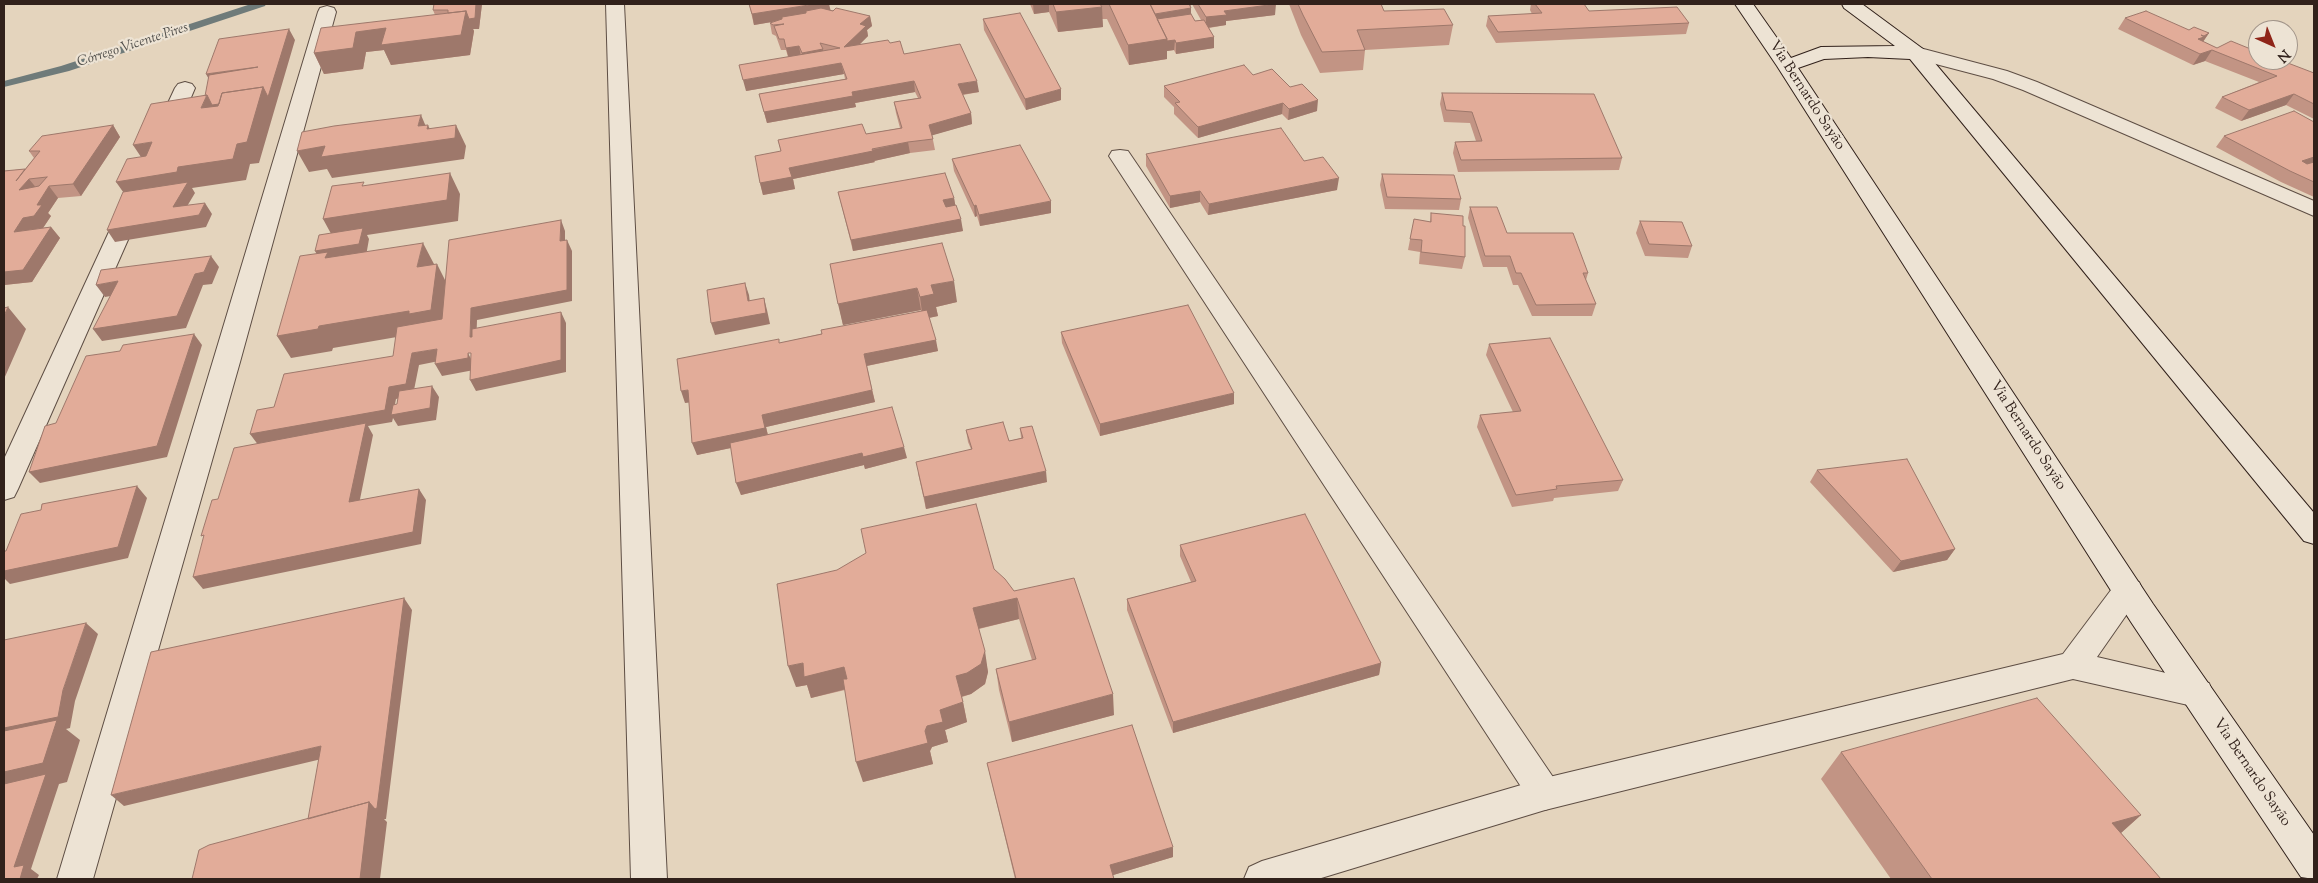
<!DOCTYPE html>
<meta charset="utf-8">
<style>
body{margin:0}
#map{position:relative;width:2318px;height:883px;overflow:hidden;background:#e4d4bd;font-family:"Sorts Mill Goudy",serif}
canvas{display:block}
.frame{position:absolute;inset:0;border:5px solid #31211b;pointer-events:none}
.north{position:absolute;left:2248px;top:20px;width:50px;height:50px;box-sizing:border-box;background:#ede3d4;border:1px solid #a2958a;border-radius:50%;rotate:136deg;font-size:14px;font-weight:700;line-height:20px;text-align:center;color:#31211b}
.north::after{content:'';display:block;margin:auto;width:18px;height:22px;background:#8f2418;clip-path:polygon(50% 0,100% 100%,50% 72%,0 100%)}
</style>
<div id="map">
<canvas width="2318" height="883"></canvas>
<div class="frame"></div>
<div class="north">N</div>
</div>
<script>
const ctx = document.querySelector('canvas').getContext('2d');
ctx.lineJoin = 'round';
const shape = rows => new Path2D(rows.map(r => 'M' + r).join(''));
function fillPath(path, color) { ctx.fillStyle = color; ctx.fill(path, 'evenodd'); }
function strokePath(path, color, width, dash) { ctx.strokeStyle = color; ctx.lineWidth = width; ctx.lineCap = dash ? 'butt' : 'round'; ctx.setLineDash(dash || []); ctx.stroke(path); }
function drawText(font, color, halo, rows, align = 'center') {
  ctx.font = font + ' "Sorts Mill Goudy",serif'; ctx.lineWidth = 4.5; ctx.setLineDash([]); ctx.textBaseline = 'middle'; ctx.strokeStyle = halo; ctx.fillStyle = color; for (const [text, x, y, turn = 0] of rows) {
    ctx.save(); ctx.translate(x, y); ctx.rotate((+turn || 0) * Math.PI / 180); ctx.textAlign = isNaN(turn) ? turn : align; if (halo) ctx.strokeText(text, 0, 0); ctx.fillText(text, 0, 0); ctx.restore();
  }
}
fillPath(shape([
 [251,4,266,4,265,6,69,71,4,87,4,81,61,66,251,4]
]), '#6f7b7a');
const minor = shape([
 [606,4,624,4,667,879,631,879,606,4],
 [327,6,334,8,336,12,240,362,93,879,57,879,318,12,320,8,327,6],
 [185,82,192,84,195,88,175,135,171,139,164,141,157,139,153,135,175,88,178,84,185,82],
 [1120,150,1128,151,1557,783,1562,794,1557,805,1545,810,1533,805,1109,156,1112,151,1120,150],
 [131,201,139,203,142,208,18,489,14,497,4,500,4,459,120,208,123,203,131,201]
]);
const tertiary = shape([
 [1916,47,2007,71,2037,82,2314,201,2314,216,2023,90,1993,79,1909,57,1906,53,1909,49,1916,47],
 [2128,579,2139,582,2143,591,2097,657,2209,683,2213,693,2209,703,2197,707,2073,679,1545,810,1318,879,1244,879,1249,867,1262,861,1545,778,2063,654,2117,582,2128,579]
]);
const secondary = shape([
 [1735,4,1753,4,1791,58,1821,47,1895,46,1844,8,1842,4,1862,4,1923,49,2314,513,2314,544,2304,541,1910,59,1868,57,1824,59,1798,68,2153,604,2314,835,2314,879,2301,877,2131,622,1777,66,1735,4]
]);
strokePath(minor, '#5e4e44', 2);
strokePath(tertiary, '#5e4e44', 2);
strokePath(secondary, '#31211b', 2);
fillPath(minor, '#ede3d4');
fillPath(tertiary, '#ede3d4');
fillPath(secondary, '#ede3d4');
fillPath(shape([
 [482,4,479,29,473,29,474,31,470,55,391,65,384,50,366,52,363,69,324,74,314,53,435,15,433,10],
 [749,4,830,10,870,16,872,26,867,30,868,36,860,44,890,43,904,54,979,92,963,95,971,113,972,124,932,135,935,150,910,153,874,161,875,162,793,179,795,189,763,195,760,183,781,152,778,140,866,134,900,128,896,113,894,102,918,98,915,92,855,103,856,107,767,123,759,94,845,79,844,74,746,91,788,57,786,50,781,50,776,36,772,34,770,23,777,21,754,25],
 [1030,4,1191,4,1191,14,1195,21,1201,20,1192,4,1275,4,1275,15,1226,21,1226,25,1209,28,1214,37,1214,48,1176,54,1174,50,1167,51,1167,59,1129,65,1107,19,1102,19,1103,27,1058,32,1049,12,1034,14],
 [1289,4,1381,4,1384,11,1453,25,1449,45,1365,50,1363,70,1320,73,1301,35],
 [1531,4,1584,4,1589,11,1689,23,1686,34,1496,43,1486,26,1488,16,1532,14,1530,10],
 [2125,18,2189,30,2209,33,2203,42,2217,48,2314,73,2314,119,2286,105,2241,121,2215,108,2222,97,2259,82,2205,61,2193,65,2118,29],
 [983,19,1061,100,1026,110,984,30],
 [1253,75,1290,87,1317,111,1288,120,1282,114,1198,138,1174,114,1174,107,1164,97,1164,86],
 [1442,93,1622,158,1619,170,1458,172,1453,153,1455,142,1476,141,1470,123,1444,122,1440,104],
 [2314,122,2314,197,2281,182,2216,147,2224,136],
 [113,125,120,137,81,196,58,198,48,213,51,216,43,228,32,229,51,227,60,238,32,282,4,285,4,171,25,169,34,158,29,151],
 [1146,154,1304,161,1337,190,1208,215,1200,202,1170,208,1146,166],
 [952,159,1051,213,980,226,977,216,975,217,954,171],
 [1382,174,1461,199,1459,210,1385,209,1380,185],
 [838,192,954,198,955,205,963,231,853,251],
 [1470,207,1507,233,1588,273,1586,280,1596,304,1592,316,1532,316,1518,285,1513,285,1507,267,1483,267,1468,218],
 [1431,213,1463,226,1465,257,1462,269,1419,264,1420,252,1408,250,1414,219,1430,222],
 [1640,221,1692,246,1688,258,1645,256,1636,233],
 [830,264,957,302,936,307,938,316,929,318,938,351,867,366,875,402,766,427,768,435,907,458,865,469,864,465,741,495,731,448,697,455,689,402,685,403,780,343,921,311,921,310,843,325],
 [1061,332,1234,404,1100,436,1062,343],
 [1489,344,1623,480,1618,491,1554,498,1553,501,1512,507,1477,427,1480,415,1513,412,1486,355],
 [1020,428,1047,482,926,509,918,473,971,449,968,442,966,430,1009,441,1021,438],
 [1817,470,1955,549,1947,560,1893,572,1810,482],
 [1180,545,1381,663,1379,675,1173,733,1127,610,1127,599,1191,582,1180,556],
 [994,569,1014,591,1114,715,1012,742,999,690,996,669,1032,660,1019,619,979,629,988,672,985,684,971,694,962,697,967,722,945,730,948,742,932,747,930,751,933,764,863,782,845,690,811,698,807,685,796,687],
 [1841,752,2141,815,2121,833,2161,879,1891,879,1821,779],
 [987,763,1173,857,1113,875,1114,879,1015,879]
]), '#c29484');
fillPath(shape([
 [476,4,482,4,479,29,473,29,474,31,470,55,391,65,384,50,366,52,363,69,324,74,314,53,356,32,466,11],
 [815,4,829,4,831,12,754,25,752,14],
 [1033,4,1049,4,1049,12,1034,14],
 [1276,4,1275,15,1226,21,1226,25,1206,28,1206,17,1224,11],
 [1102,7,1103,27,1058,32,1056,12],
 [1191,8,1191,19,1156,25,1151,15],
 [870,16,872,26,867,30,868,36,846,58,844,47,860,24],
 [289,29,295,40,275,108,259,163,250,164,246,180,192,188,195,193,180,218,131,203,116,182,201,108,207,95,263,87],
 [2209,33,2202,43,2198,39,2203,37],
 [1214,37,1214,48,1176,54,1176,43],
 [1167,39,1175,40,1174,50,1167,51,1167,59,1129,65,1128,45],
 [799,46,801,57,789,59,786,48],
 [823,49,825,60,804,64,802,53],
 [2212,50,2205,61,2193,65,2200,54],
 [841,63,844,74,746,91,743,80],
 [258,67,212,85,206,74],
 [914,81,915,92,855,103,856,107,767,123,764,112,852,92],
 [977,81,979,92,959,95,958,84],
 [1061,89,1061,100,1026,110,1025,99],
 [2294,94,2286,105,2241,121,2249,110],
 [1318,100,1317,111,1288,120,1289,109],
 [1283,103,1282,114,1198,138,1198,127],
 [971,113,972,124,930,136,929,125],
 [421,115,427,129,428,125,435,141,456,125,466,146,464,159,332,178,327,169,309,172,297,151,418,126],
 [113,125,120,137,81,196,73,184],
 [152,142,147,166,133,145],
 [908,142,910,153,874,161,875,162,793,179,795,189,763,195,760,183,789,168],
 [2314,157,2314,166,2294,173,2302,161],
 [450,173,460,194,458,221,367,235,369,239,366,256,322,263,315,251,335,241,323,219],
 [1339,178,1337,190,1208,215,1209,204],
 [29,179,38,190,19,190],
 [49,186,58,198,48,213,51,216,43,228,14,232,23,218,37,205],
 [1200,191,1200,202,1170,208,1170,196],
 [954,198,956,209,945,211,943,200],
 [1051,201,1051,213,980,226,979,215],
 [205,203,212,214,206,227,115,242,107,230],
 [976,205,977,216,975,217,974,206],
 [961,219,963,231,853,251,851,240],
 [561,220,565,231,565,253,560,241],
 [51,227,60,238,32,282,4,285,4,272],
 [567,240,572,251,572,301,477,320,476,349,470,337,471,308],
 [423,243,434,264,429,288,417,267],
 [211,256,219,267,212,284,203,285,186,328,102,341,93,329,195,274],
 [437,264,448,286,442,332,420,333,333,348,332,351,291,358,277,336,319,326],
 [118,281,127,293,105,297,96,285],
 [954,281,957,302,936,307,938,316,923,319,920,297,931,285],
 [745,283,749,295,751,312,748,301],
 [917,288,921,310,843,325,838,304],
 [764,298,767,310,770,324,715,335,711,323],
 [8,307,26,329,4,379,4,316],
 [561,312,566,323,566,372,476,391,470,380],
 [194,334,202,345,167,457,40,483,29,472],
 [936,340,938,351,866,366,864,354],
 [437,349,444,360,419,365,413,395,396,399,393,414,432,386,439,397,436,420,398,426,393,418,392,422,368,426,373,435,357,514,259,446,250,434,389,387,412,353],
 [468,353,474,365,474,370,442,376,435,364],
 [688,390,692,402,685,403,681,391],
 [872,390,875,402,766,427,769,440,697,455,692,443,762,415],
 [1234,393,1234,404,1100,436,1100,424],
 [904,447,907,458,865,469,864,465,741,495,736,483,862,453],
 [1046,471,1047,482,926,509,924,497],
 [137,486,147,498,128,558,10,584,4,578,4,571],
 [419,489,426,500,421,544,203,589,193,577],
 [1955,549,1947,560,1893,572,1901,561],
 [404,598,412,610,386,819,384,819,387,822,380,879,360,879,317,836],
 [1017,598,1019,619,977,629,973,608],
 [86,623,98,634,75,701,70,728,66,729,80,740,67,782,59,784,31,869,39,875,37,879,20,879,14,867,4,798,4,728,63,690],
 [985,651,988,672,985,684,971,694,960,697,956,676],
 [803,663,844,667,850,688,811,698,807,685,796,687,788,666],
 [1381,663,1379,675,1173,733,1173,722],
 [1113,694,1114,715,1012,742,1009,722],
 [963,702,967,722,945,730,948,742,932,747,930,751,933,764,863,782,856,762,927,726,940,710],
 [321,746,330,757,124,806,111,795],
 [2141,815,2112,841,2112,823],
 [1173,847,1173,857,1110,876,1110,865]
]), '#9e786b');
const building = shape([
 [434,4,476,4,475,18,469,19,466,11,448,13,448,10,433,10,434,4],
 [749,4,815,4,752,14,749,4],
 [1053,4,1100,4,1102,7,1056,12,1053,4],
 [1109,4,1150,4,1167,39,1128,45,1109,4],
 [1150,4,1191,4,1189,4,1191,8,1155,14,1150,4],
 [1198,4,1276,4,1224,11,1227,15,1206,17,1198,4],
 [1298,4,1381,4,1384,11,1444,9,1453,25,1357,30,1365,50,1322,52,1303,15,1298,4],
 [1535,4,1584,4,1589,11,1677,7,1689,23,1498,32,1488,16,1542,13,1535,4],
 [821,8,833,11,836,8,870,16,860,24,866,26,844,47,888,40,890,43,900,41,904,54,960,44,977,81,958,84,971,113,929,125,933,139,908,142,872,149,873,151,789,168,792,177,760,183,755,156,781,151,778,140,862,124,866,134,902,128,894,102,921,98,914,81,852,92,853,96,764,112,759,94,847,79,841,63,743,80,739,65,840,48,820,43,823,49,802,53,799,46,786,48,784,39,779,39,774,26,784,24,773,25,770,23,782,19,782,17,806,13,806,11,821,8],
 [466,11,461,35,381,45,386,28,356,32,353,48,314,53,321,28,466,11],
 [2146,11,2189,30,2194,27,2209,33,2204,36,2201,35,2204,37,2198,39,2217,48,2231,41,2258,52,2258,60,2280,60,2314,73,2314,104,2294,94,2249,110,2222,97,2277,76,2212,50,2200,54,2125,18,2146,11],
 [1020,13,1061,89,1025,99,983,19,1020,13],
 [1191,14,1195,21,1204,20,1214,37,1176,43,1175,40,1167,41,1167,39,1157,19,1191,14],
 [289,29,268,97,263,87,222,93,219,104,212,105,207,95,205,96,209,75,258,67,206,74,219,39,289,29],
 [1244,65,1253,75,1272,69,1290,87,1302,84,1318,100,1289,109,1283,103,1198,127,1175,103,1180,102,1164,86,1244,65],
 [263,87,247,142,237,144,233,159,178,167,177,172,116,182,127,159,146,156,152,142,133,145,151,104,207,95,201,108,218,106,222,93,263,87],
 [1442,93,1594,94,1622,158,1461,160,1455,142,1482,141,1472,112,1446,110,1442,93],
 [2294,111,2314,122,2314,157,2302,161,2307,164,2314,162,2314,182,2290,171,2224,136,2294,111],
 [421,115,418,126,428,125,427,129,456,125,455,138,321,157,325,146,297,151,302,132,334,126,421,115],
 [113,125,73,184,49,186,37,205,42,205,34,216,23,218,14,232,51,227,23,270,4,272,4,171,25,169,16,181,40,151,29,151,42,136,113,125],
 [47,177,39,186,19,190,29,179,47,177],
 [1281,128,1304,161,1323,157,1339,178,1209,204,1200,191,1170,196,1146,154,1281,128],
 [1020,145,1051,201,979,215,976,205,974,206,952,159,1020,145],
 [450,173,447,200,323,219,332,186,364,182,362,186,450,173],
 [945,173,954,198,943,200,946,207,956,205,961,219,851,240,838,192,945,173],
 [1382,174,1454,175,1461,199,1387,197,1382,174],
 [188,182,173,207,205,203,199,215,107,230,123,192,188,182],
 [1470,207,1497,207,1507,233,1573,233,1588,273,1583,273,1596,304,1536,305,1521,273,1516,273,1510,256,1485,256,1470,207],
 [1431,213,1463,216,1463,226,1465,226,1465,257,1421,252,1422,240,1410,239,1414,219,1431,222,1431,213],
 [561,220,560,241,567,240,567,290,471,308,470,337,472,337,472,329,561,312,561,360,470,380,471,353,468,353,468,358,435,364,437,349,412,353,406,384,389,387,385,410,250,434,257,410,274,407,284,374,393,356,397,327,442,319,449,240,561,220],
 [1640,221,1682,222,1692,246,1649,244,1640,221],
 [363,228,359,244,315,251,319,235,363,228],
 [423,243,417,267,437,264,431,310,409,314,409,311,319,326,318,329,277,336,300,256,328,252,325,258,423,243],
 [942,243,954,281,931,285,934,294,920,297,917,288,838,304,830,264,942,243],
 [211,256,204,272,195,274,177,316,93,329,118,281,96,285,101,270,211,256],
 [745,283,748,301,764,298,766,313,711,323,707,290,745,283],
 [1188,305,1234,393,1100,424,1061,332,1188,305],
 [8,307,4,316,4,308,8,307],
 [927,310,936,340,864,354,872,390,762,415,765,428,692,443,688,390,681,391,677,359,779,339,779,343,822,334,821,330,927,310],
 [194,334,157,446,29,472,45,426,56,423,86,356,120,351,123,345,194,334],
 [1550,338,1623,480,1556,486,1557,489,1516,495,1480,415,1521,411,1489,344,1550,338],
 [432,386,430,408,391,415,393,405,397,404,399,391,432,386],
 [892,407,904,447,863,457,862,453,736,483,730,443,892,407],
 [1003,422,1009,441,1023,438,1020,428,1032,426,1046,471,924,497,916,462,972,449,966,430,1003,422],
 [366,423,349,502,419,489,413,532,193,577,204,535,201,536,212,500,218,499,234,448,366,423],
 [1907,459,1955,549,1901,561,1817,470,1907,459],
 [137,486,118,547,4,571,4,551,6,551,21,514,41,510,42,504,137,486],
 [976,504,994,569,1005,579,1014,591,1074,578,1113,694,1009,722,996,669,1036,659,1017,598,973,608,985,651,981,664,967,673,956,676,963,702,940,710,943,722,927,726,925,731,928,743,856,762,843,679,847,679,844,667,804,677,803,663,788,666,777,584,837,570,866,553,861,529,976,504],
 [1305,514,1381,663,1173,722,1127,599,1196,581,1180,545,1305,514],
 [404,598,377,808,375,809,369,802,308,819,321,746,111,795,151,652,404,598],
 [86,623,63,690,58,717,4,728,4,640,86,623],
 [2037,698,2141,815,2112,823,2161,879,1932,879,1841,752,2037,698],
 [57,720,43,763,4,772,4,731,57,720],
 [1132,725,1173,847,1110,865,1114,879,1016,879,987,763,1132,725],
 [46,774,14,867,24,865,20,879,4,879,4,784,46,774],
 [369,802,360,879,192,879,199,850,209,845,369,802]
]);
fillPath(building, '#e2ac99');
strokePath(building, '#9e786b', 1);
drawText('italic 14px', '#504e4a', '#ede3d4', [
 ["Córrego Vicente Pires",133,46,-18]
]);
drawText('15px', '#31211b', '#ede3d4', [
 ["Via Bernardo Sayão",1806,96,57],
 ["Via Bernardo Sayão",2027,436,57],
 ["Via Bernardo Sayão",2251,773,56]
]);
</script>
